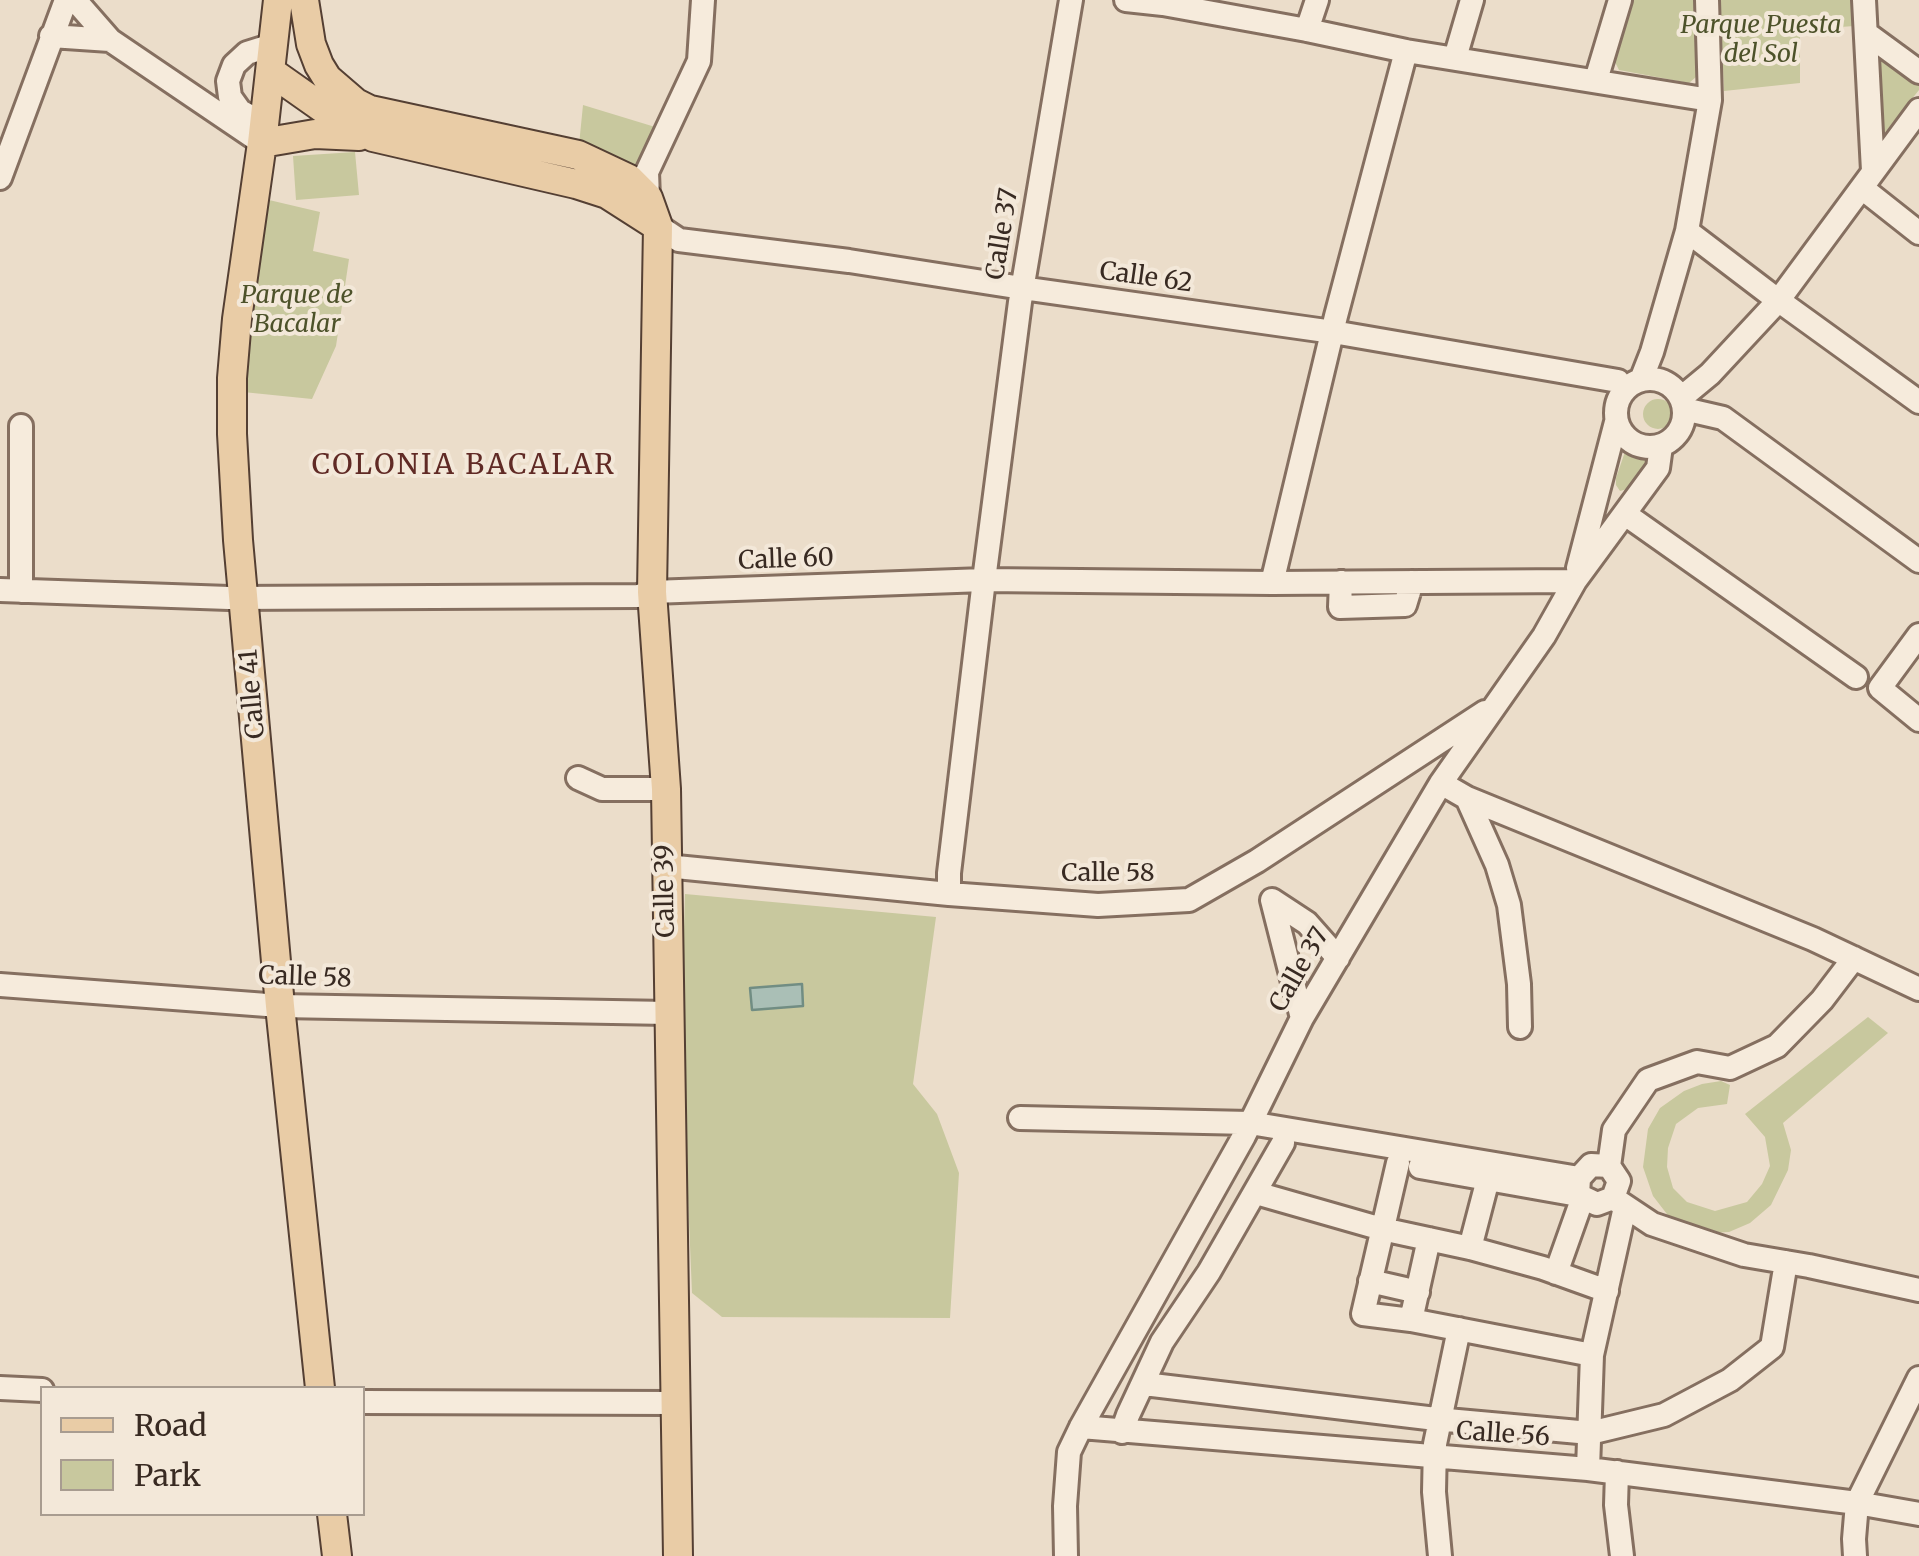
<!DOCTYPE html>
<style>
body{margin:0}
#map{position:relative;width:1919px;height:1556px;overflow:hidden;background:#ebddca;font-family:Merriweather,serif}
canvas{display:block}
.legend{position:absolute;left:40px;top:1386px;width:325px;height:130px;box-sizing:border-box;background:#f3e8d9;border:2px solid #a89c90;margin:0;padding:12px 18px;list-style:none;font-size:30px;color:#382a22}
.legend li{display:flex;align-items:center;gap:20px;height:50px}
.legend b{width:50px;border:2px solid #a89c90}
</style>
<div id="map">
<canvas width="1919" height="1556"></canvas>
<ul class="legend">
<li><b style="height:12px;background:#e9cca6"></b>Road</li>
<li><b style="height:28px;background:#c8c89e"></b>Park</li>
</ul>
</div>
<script>
const ctx = document.querySelector('canvas').getContext('2d');
ctx.lineJoin = 'round';
function fillPath(path, color) { ctx.fillStyle = color; ctx.fill(path, 'evenodd'); }
const shape = rows => new Path2D(rows.map(r => 'M' + r).join(''));
function strokePath(path, color, width, dash) { ctx.strokeStyle = color; ctx.lineWidth = width; ctx.lineCap = dash ? 'butt' : 'round'; ctx.setLineDash(dash || []); ctx.stroke(path); }
function drawText(font, color, halo, rows, align = 'center') {
  ctx.font = font + ' Merriweather,serif'; ctx.lineWidth = 8; ctx.setLineDash([]); ctx.textBaseline = 'middle'; ctx.strokeStyle = halo; ctx.fillStyle = color; for (const [text, x, y, turn = 0] of rows) {
    ctx.save(); ctx.translate(x, y); ctx.rotate((+turn || 0) * Math.PI / 180); ctx.textAlign = isNaN(turn) ? turn : align; if (halo) ctx.strokeText(text, 0, 0); ctx.fillText(text, 0, 0); ctx.restore();
  }
}
fillPath(shape([
 [1632,0,1696,0,1696,77,1689,83,1619,70,1615,62],
 [1720,0,1852,0,1854,26,1800,30,1800,83,1724,91],
 [1882,54,1919,83,1919,90,1883,135,1880,134,1877,58],
 [583,105,665,130,647,172,578,155],
 [355,152,359,195,296,200,293,156],
 [269,200,320,212,313,251,349,259,336,346,312,399,243,392],
 '1643 414a15 15 0 1 1 30 0a15 15 0 1 1-30 0Z',
 [1628,443,1652,456,1631,488,1620,491,1616,485,1616,478],
 [685,894,936,917,913,1084,937,1114,959,1173,950,1318,722,1317,692,1293,681,1031],
 [1868,1017,1888,1033,1783,1123,1791,1150,1788,1170,1771,1205,1750,1223,1729,1232,1711,1233,1670,1218,1653,1196,1643,1167,1648,1129,1660,1108,1684,1091,1702,1084,1721,1081,1730,1085,1727,1104,1698,1108,1676,1124,1668,1148,1667,1167,1673,1188,1687,1202,1715,1211,1747,1202,1762,1184,1770,1166,1765,1137,1745,1114]
]), '#c8c89e');
const water = shape([
 [802,984,803,1006,752,1010,750,988,802,984]
]);
fillPath(water, '#aabfb6');
strokePath(water, '#718d83', 2.5);
const minor = shape([
 [75,0,110,40,262,143],
 [1126,0,1163,4,1307,30,1406,51,1710,100],
 [1864,0,1873,171],
 [1307,30,1317,0],
 [1866,33,1919,72],
 [51,36,110,40],
 [1455,58,1472,0],
 [1596,80,1620,0],
 [264,120,255,119,240,111,230,97,228,81,234,65,247,53,263,48,273,48],
 [0,178,66,0],
 [1862,188,1919,233],
 [644,207,648,198,647,172,699,61,703,0],
 [658,226,679,240,849,261,1022,288,1333,332,1618,381,1623,392],
 [1687,231,1771,295,1919,402],
 '1616 413a34 34 0 1 1 68 0a34 34 0 1 1-68 0Z',
 [1641,380,1652,352,1687,231,1710,100,1707,0],
 [1681,398,1710,374,1778,301,1919,110],
 [1684,409,1723,418,1919,561],
 [1625,514,1856,677],
 [1578,568,1616,422],
 [1341,582,1340,607,1405,605,1412,582],
 [1272,583,1336,316,1406,51],
 [0,590,229,598,638,596,652,592,984,580,1272,583,1575,581],
 [21,591,21,426],
 [1919,635,1880,688,1919,720],
 [578,778,602,789,666,789],
 [1441,783,1467,798,1813,939,1919,989],
 [1467,798,1497,865,1509,905,1519,984,1520,1027],
 [666,866,949,894,1098,905,1189,900,1257,861,1485,712],
 [949,894,949,873,984,580,1020,302,1071,0],
 [0,985,280,1006,668,1013],
 [1302,1018,1272,900,1307,923,1338,958],
 [1020,1118,1250,1123,1579,1178],
 [1398,1163,1363,1314,1411,1320,1592,1355],
 [1609,1166,1591,1165,1579,1178,1578,1195,1597,1204,1613,1198,1619,1181,1609,1166,1614,1130,1648,1080,1697,1062,1730,1068,1777,1046,1822,1000,1854,958],
 [1420,1167,1578,1195],
 [1256,1193,1382,1229,1470,1248,1543,1268,1607,1291],
 [1613,1198,1652,1224,1744,1255,1809,1266,1919,1290],
 [1470,1248,1488,1179],
 [1556,1273,1583,1197],
 [1370,1281,1418,1292],
 [1411,1320,1429,1239],
 [1144,1384,1436,1419,1590,1433,1664,1415,1730,1380,1772,1347,1786,1262],
 [0,1388,42,1390],
 [362,1402,674,1403],
 [1081,1427,1588,1469,1857,1503,1919,1514],
 [1122,1432,1128,1415,1162,1342,1209,1272,1283,1143],
 [1588,1469,1592,1355,1625,1207],
 [1617,1472,1616,1505,1622,1556],
 [1066,1556,1065,1506,1069,1452,1081,1427,1244,1136,1302,1018,1441,783,1544,636,1575,581,1658,468,1661,446],
 [1440,1556,1434,1492,1435,1444,1459,1329],
 [1855,1556,1854,1539,1857,1503,1919,1378]
]);
const major = shape([
 [278,0,262,143,237,319,232,378,232,434,238,540,280,1006,320,1388],
 [304,0,311,44,319,65,327,78,356,103,370,110,578,155,629,179,648,198,658,226,652,592,666,789,678,1556],
 [270,71,341,121,373,137,576,184,607,194,657,226],
 [262,143,315,134,359,136],
 [332,1514,337,1556]
]);
strokePath(minor, '#856f60', 28);
strokePath(major, '#543f33', 32);
strokePath(minor, '#f6ebdc', 22);
strokePath(major, '#e9cca6', 28);
drawText('italic 25px', '#4d522a', '#f3e8d9', [
 ["Parque Puesta",1761,26],
 ["del Sol",1761,55],
 ["Parque de",297,296],
 ["Bacalar",297,325]
]);
drawText('25px', '#382a22', '#f3e8d9', [
 ["Calle 37",1003,234,-81],
 ["Calle 62",1146,278,8],
 ["Calle 60",786,560,-2],
 ["Calle 41",253,694,-95],
 ["Calle 58",1108,874],
 ["Calle 39",666,891,-91],
 ["Calle 37",1300,970,-60],
 ["Calle 58",305,978,2],
 ["Calle 56",1503,1435,4]
]);
ctx.letterSpacing = '2.5px';
drawText('28px', '#602a25', '#f3e8d9', [
 ["COLONIA BACALAR",464,466]
]);
ctx.letterSpacing = '0px';
</script>
